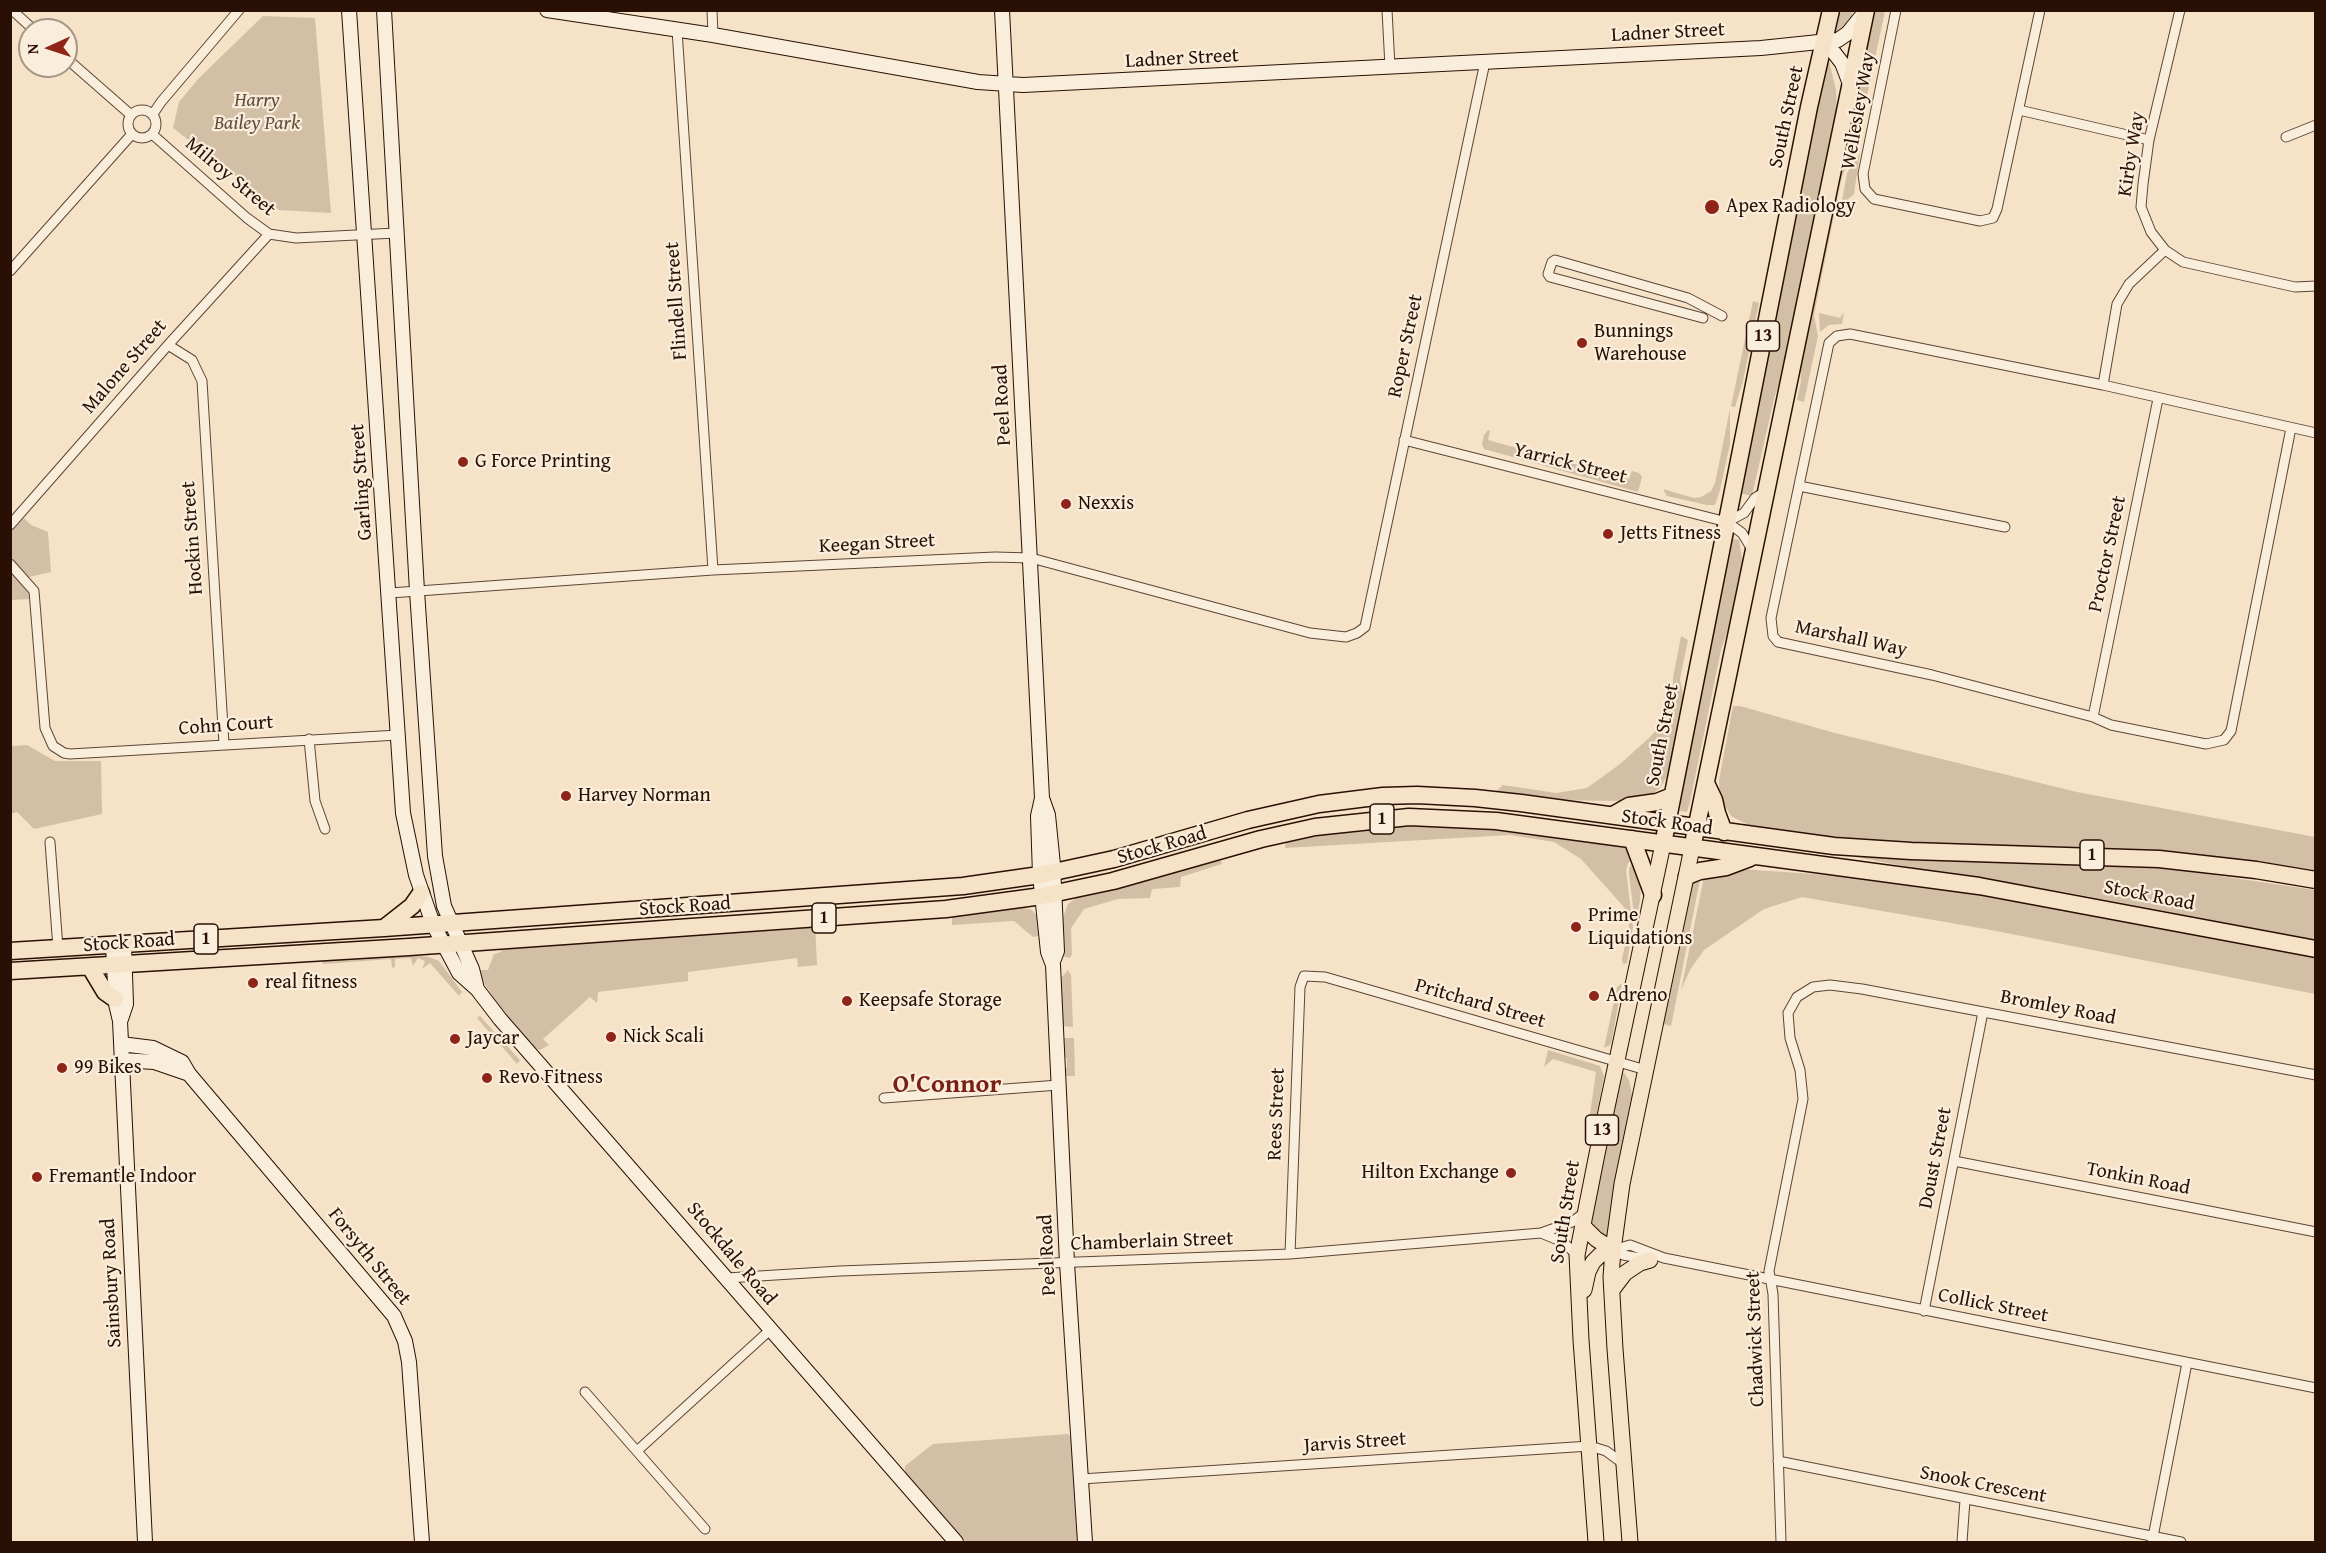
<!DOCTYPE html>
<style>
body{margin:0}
#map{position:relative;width:2326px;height:1553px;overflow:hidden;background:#f6e3c7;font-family:"Gentium Book Plus",serif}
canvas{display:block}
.frame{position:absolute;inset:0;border:12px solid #2a1004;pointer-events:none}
.north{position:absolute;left:18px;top:18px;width:60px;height:60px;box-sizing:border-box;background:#f9eddb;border:2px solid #a69585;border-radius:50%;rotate:267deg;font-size:16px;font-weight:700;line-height:24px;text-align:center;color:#2a1004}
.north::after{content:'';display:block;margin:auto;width:21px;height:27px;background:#8f2418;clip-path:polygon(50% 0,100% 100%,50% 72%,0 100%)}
</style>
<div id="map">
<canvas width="2326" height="1553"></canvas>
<div class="frame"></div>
<div class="north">N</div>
</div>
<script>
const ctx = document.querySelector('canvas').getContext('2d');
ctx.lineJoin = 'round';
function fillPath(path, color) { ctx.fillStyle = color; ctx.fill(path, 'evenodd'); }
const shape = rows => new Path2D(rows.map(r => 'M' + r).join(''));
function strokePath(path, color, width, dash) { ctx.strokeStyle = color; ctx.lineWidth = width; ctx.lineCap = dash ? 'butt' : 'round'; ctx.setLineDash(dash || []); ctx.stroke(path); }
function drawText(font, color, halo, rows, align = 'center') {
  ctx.font = font + ' "Gentium Book Plus",serif'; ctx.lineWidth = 4.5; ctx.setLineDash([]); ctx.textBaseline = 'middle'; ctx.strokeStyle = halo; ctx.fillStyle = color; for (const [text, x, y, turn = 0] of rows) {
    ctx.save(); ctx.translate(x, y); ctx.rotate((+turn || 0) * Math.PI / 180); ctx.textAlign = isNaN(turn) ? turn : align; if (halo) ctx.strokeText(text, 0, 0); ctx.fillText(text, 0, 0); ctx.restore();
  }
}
fillPath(shape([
 [1838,11,1853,11,1851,20,1838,35,1834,34],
 [1872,11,1885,11,1856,148,1843,174,1840,185,1814,315,1818,336,1804,402,1797,400,1801,381,1800,367],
 [263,16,315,18,331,213,279,210,173,128,179,102,199,78],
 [1829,61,1836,90,1837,113,1787,358,1774,399,1752,496,1739,493,1827,62],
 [1860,153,1854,194,1841,206,1847,173],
 [1753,301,1759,303,1743,381,1735,407,1731,406],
 [1844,312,1842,324,1829,325,1820,332,1819,313,1840,318],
 [1730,409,1730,444,1720,490,1715,505,1707,505,1667,496,1663,489,1694,498,1701,497,1711,491,1715,483],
 [1488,430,1490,431,1488,440,1629,479,1632,471,1639,473,1642,477,1638,492,1484,449,1482,444,1484,435],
 [24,518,31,525,48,532,51,572,29,577,11,559,10,533],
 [1729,538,1739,540,1743,565,1734,612,1721,650,1690,802,1687,812,1680,811,1681,789,1701,694],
 [10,573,23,584,31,599,11,600],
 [1681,636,1688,640,1680,679,1684,700,1669,773,1660,788,1651,795,1621,801,1541,800,1495,792,1503,785,1556,793,1587,788,1620,764,1650,737,1668,716,1673,692,1673,678],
 [1733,706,1740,706,1835,733,2077,792,2315,837,2315,873,1875,842,1754,828,1731,816,1720,797,1719,780],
 [27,745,55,761,101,761,102,814,34,829,17,812,11,814,11,746],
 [1403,824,1487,827,1628,848,1636,857,1628,863,1626,871,1633,927,1627,963,1623,964,1622,959,1630,921,1623,906,1581,859,1554,842,1510,835,1285,848,1286,840,1322,832],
 [1856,855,2104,862,2173,869,2315,890,2315,940,2065,892,1929,871,1856,857],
 [1220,858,1222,864,1181,877,1180,887,1152,889,1150,898,1118,899,1084,909,1071,928,1072,954,1070,958,1062,956,1063,917,1068,904,1076,898],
 [1633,862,1641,883,1640,901,1635,923,1629,874,1629,868],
 [1740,869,1859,877,1982,893,2315,956,2315,994,1991,930,1802,897,1764,909,1704,950,1690,970,1681,990,1704,877],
 [1700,876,1699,885,1671,1026,1663,1024,1691,891,1693,883],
 [1021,907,1032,910,1037,916,1042,932,1038,936,1033,937,1014,921,952,925,952,915],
 [815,925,817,965,798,967,797,958,688,972,688,981,598,992,597,1003,590,997,543,1039,549,1045,540,1050,535,1048,498,1004,484,983,479,970,488,970,494,954,501,952,501,947],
 [417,952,419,956,429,957,439,961,462,992,459,996,430,963,422,969,425,961,418,958,413,966,411,958,395,959,395,967,392,968,391,959,323,964,322,958],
 [1068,970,1071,975,1073,1027,1062,1026,1060,1020,1061,978],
 [1622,983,1612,1040,1610,1045,1604,1048,1617,987],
 [480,1016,520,1060,517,1064,477,1018],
 [1064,1038,1074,1038,1075,1076,1066,1076,1063,1071,1063,1068,1067,1068,1067,1058,1062,1058,1062,1041],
 [1548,1050,1600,1066,1604,1076,1595,1123,1589,1121,1596,1072,1553,1059,1544,1067],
 [1624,1073,1629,1080,1633,1100,1608,1239,1591,1226,1589,1218,1621,1074],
 [1068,1434,1073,1440,1080,1542,966,1542,905,1473,905,1466,933,1444]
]), '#d3bfa6');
const street = shape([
 [12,10,34,30],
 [712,10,713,35],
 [1387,10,1390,67],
 [1896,10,1863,174,1865,189,1874,199,1980,221,1993,218,1997,209,2040,10],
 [2180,10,2149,140,2143,184,2141,207,2151,232,2165,250,2183,262,2295,287,2316,286],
 [677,30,713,570],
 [66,58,131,115],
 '128 124a14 14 0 1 1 28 0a14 14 0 1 1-28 0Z',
 [2019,110,2149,140],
 [153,114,161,102,239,10],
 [152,134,247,218,269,234,296,238,396,233],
 [2286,137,2316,125],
 [10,271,132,134],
 [1703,318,1550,277,1548,274,1552,262,1555,260,1688,298,1722,316],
 [168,345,192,360,202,381,224,744],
 [2103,385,2117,304,2129,284,2165,250],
 [2291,428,2231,731,2224,740,2206,744,2111,725,2093,717,1932,675,1778,642,1773,636,1771,618,1829,343,1837,336,1850,334,2103,385,2316,433],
 [1404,440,1727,522,1742,533,1753,551],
 [1799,486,2005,527],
 [1727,522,1744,513,1755,498,1766,491],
 [10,525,168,345,269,234],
 [10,564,34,591,45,728,53,746,64,753,70,754,398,735],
 [390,593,713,570,995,557,1031,558,1310,633,1346,637,1357,633,1365,627,1485,62],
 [2093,717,2158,399],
 [309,739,315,801,325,829],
 [50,842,58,948],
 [884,1098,1059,1085],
 [1954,1161,2316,1232],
 [1541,1233,1563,1242,1577,1255],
 [1613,1250,1630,1245,1664,1258,2316,1388],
 [1613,1250,1623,1255,1645,1259],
 [1290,1254,1300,987,1304,976,1325,977,1646,1070],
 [727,1278,840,1271,1290,1254,1541,1233,1572,1222,1584,1213],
 [1924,1311,1983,1012],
 [585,1392,705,1529],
 [637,1451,770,1330],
 [1778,1461,2181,1542],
 [1081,1479,1590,1446,1606,1451,1624,1464],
 [1781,1542,1773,1294,1769,1271,1803,1099,1800,1070,1790,1038,1788,1013,1797,997,1813,987,1830,985,1862,989,2316,1075],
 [1962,1542,1965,1500],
 [2152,1542,2187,1363]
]);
const secondary = shape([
 [349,10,403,813,416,875,433,924,459,973,477,989,500,1019,956,1542],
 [384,10,417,591,435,856,444,906,472,969,477,989],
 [547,10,713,35,978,82,1023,85,1761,48,1838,40,1848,33,1865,12],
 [1002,10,1042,798,1038,816,1040,875,1048,952,1053,965,1067,1263,1085,1542],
 [1825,41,1842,63,1850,84],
 [1042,798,1048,815,1053,865,1057,951,1054,959],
 [113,945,116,1004,120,1021,145,1542],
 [121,1019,126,1004,124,944],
 [121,1044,153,1048,182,1062,189,1074,394,1316,405,1341,409,1362,422,1542],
 [122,1060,154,1062,189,1074]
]);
const primary = shape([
 [1582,1225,1596,1239,1613,1250],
 [1584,1290,1588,1272,1593,1262,1600,1255,1613,1250],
 [1612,1290,1625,1273,1640,1263,1650,1260],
 [1596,1542,1581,1340,1577,1255,1597,1154,1663,844],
 [1630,1542,1615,1349,1611,1277,1613,1250,1622,1184,1692,848]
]);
const highway = shape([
 [1706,783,1714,800,1717,813,1724,832],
 [1613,815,1629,806,1657,802,1672,796],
 [1665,834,1809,107,1831,10],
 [1632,839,1653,895],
 [1694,839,1866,10],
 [1687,876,1700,871,1726,867,1750,858],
 [384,928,412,906,421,893],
 [10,951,384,928,963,886,1040,875,1114,859,1248,820,1319,804,1383,796,1417,795,1475,798,1521,803,1834,846,1911,851,2159,859,2256,870,2316,880],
 [90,967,105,992,115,999],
 [10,971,409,947,946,909,1042,896,1113,881,1261,839,1315,827,1409,817,1496,821,1979,886,2316,949]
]);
strokePath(street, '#5d4535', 11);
strokePath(secondary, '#2a1004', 16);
strokePath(primary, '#2a1004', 17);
strokePath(highway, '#2a1004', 19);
strokePath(street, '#f9eddb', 9);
strokePath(secondary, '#f9eddb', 14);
strokePath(primary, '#f6e3c7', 15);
strokePath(highway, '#f6e3c7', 16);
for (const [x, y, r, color] of [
 [1712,207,8,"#8f2418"],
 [1582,343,6,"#8f2418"],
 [463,462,6,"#8f2418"],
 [1066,504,6,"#8f2418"],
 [1608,534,6,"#8f2418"],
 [566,796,6,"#8f2418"],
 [1576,927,6,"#8f2418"],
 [253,983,6,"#8f2418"],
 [1594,996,6,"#8f2418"],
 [847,1001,6,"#8f2418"],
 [611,1037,6,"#8f2418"],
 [455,1039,6,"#8f2418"],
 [62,1068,6,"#8f2418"],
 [487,1078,6,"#8f2418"],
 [1511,1173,6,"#8f2418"],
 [37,1177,6,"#8f2418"]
]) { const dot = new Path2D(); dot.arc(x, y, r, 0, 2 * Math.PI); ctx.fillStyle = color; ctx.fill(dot); strokePath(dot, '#f9eddb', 2); }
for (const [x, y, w] of [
 [1763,336,33],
 [1382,819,24],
 [2092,855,24],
 [824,918,24],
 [206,939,24],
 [1602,1130,33]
]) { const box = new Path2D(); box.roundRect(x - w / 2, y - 15, w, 30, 4.5); ctx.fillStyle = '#f9eddb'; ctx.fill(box); strokePath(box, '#2a1004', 1.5); }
drawText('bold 18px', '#2a1004', null, [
 ["13",1763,336],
 ["1",1382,819],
 ["1",2092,855],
 ["1",824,918],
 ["1",206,939],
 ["13",1602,1130]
]);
drawText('20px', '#2a1004', '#f9eddb', [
 ["Ladner Street",1668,33,-3],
 ["Ladner Street",1182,59,-3],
 ["Wellesley Way",1859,111,-80],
 ["South Street",1787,117,-78],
 ["Kirby Way",2132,154,-81],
 ["Milroy Street",230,177,40],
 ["Flindell Street",677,301,-94],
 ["Roper Street",1406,346,-78],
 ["Malone Street",125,367,-49],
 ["Peel Road",1003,405,-93],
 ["Yarrick Street",1570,464,14],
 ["Garling Street",362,482,-94],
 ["Hockin Street",193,538,-94],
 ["Keegan Street",877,544,-3],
 ["Proctor Street",2108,554,-78],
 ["Marshall Way",1851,639,12],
 ["Cohn Court",226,726,-4],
 ["South Street",1663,735,-79],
 ["Stock Road",1667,823,8],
 ["Stock Road",1162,846,-16],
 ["Stock Road",2149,896,11],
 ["Stock Road",685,907,-4],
 ["Stock Road",129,943,-4],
 ["Pritchard Street",1480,1004,16],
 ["Bromley Road",2058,1008,11],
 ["Rees Street",1277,1114,-88],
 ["Doust Street",1936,1158,-79],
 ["Tonkin Road",2138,1179,11],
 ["South Street",1566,1212,-81],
 ["Chamberlain Street",1152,1242,-2],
 ["Stockdale Road",731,1254,50],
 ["Peel Road",1048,1255,-93],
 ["Forsyth Street",369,1257,51],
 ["Sainsbury Road",112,1283,-93],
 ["Collick Street",1993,1306,11],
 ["Chadwick Street",1756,1339,-92],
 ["Jarvis Street",1355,1443,-4],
 ["Snook Crescent",1983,1485,11]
]);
drawText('italic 20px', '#654d3d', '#f9eddb', [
 ["Harry",257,101],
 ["Bailey Park",257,124]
]);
drawText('20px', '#2a1004', '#f9eddb', [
 ["Apex Radiology",1726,207],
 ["Bunnings",1594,332],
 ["Warehouse",1594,355],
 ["G Force Printing",475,462],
 ["Nexxis",1078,504],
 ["Jetts Fitness",1620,534],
 ["Harvey Norman",578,796],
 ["Prime",1588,916],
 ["Liquidations",1588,939],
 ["real fitness",265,983],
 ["Adreno",1606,996],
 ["Keepsafe Storage",859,1001],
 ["Nick Scali",623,1037],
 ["Jaycar",467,1039],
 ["99 Bikes",74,1068],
 ["Revo Fitness",499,1078],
 ["Hilton Exchange",1499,1173,"right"],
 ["Fremantle Indoor",49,1177]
], 'left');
drawText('bold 26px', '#7a1f14', '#f9eddb', [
 ["O'Connor",947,1085]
]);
</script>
